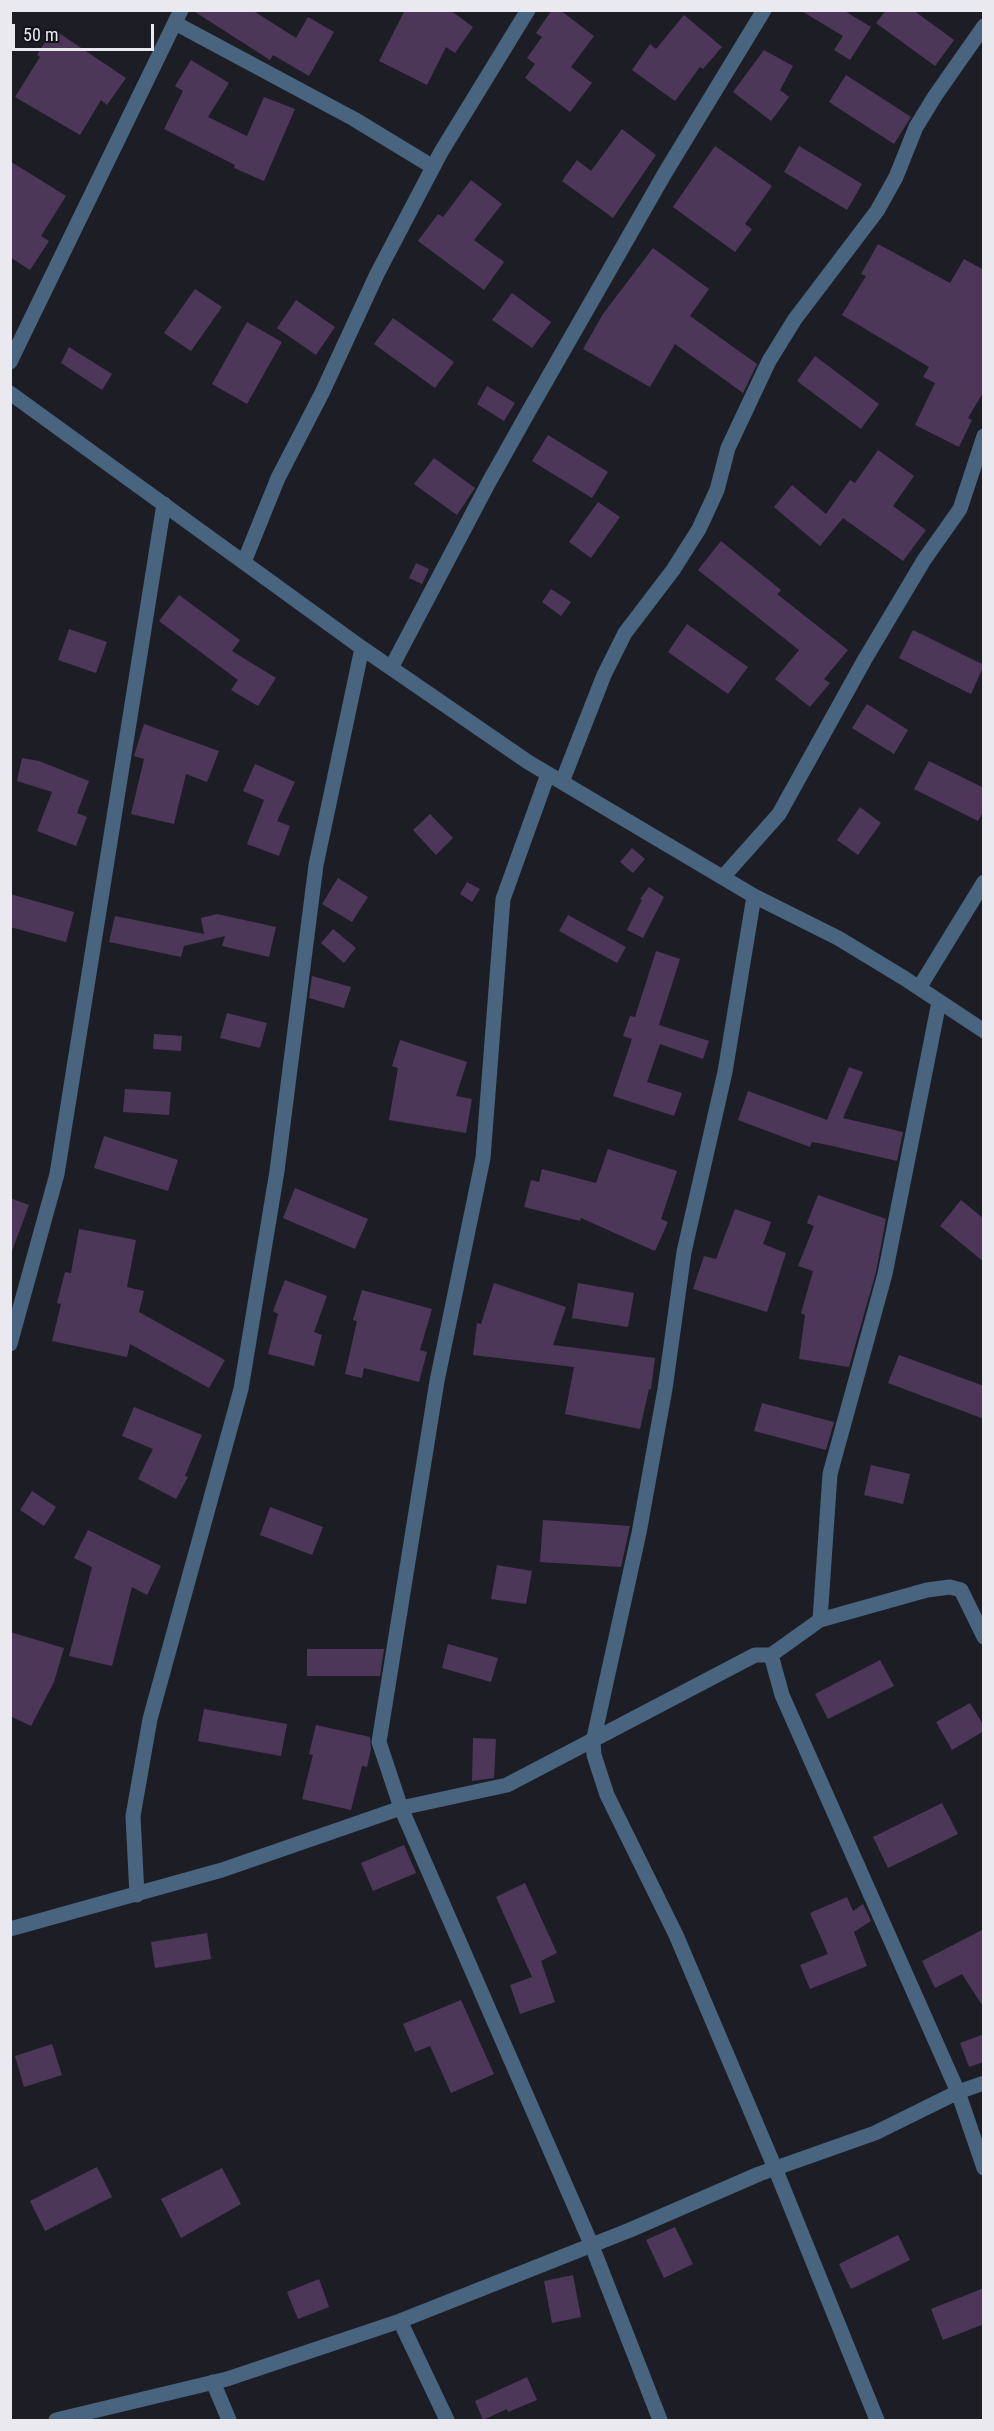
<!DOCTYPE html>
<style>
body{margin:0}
#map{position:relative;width:994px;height:2431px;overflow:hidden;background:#1d1e25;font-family:"Roboto Condensed",sans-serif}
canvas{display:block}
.frame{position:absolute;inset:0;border:12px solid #e9e9ef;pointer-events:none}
.scale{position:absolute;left:12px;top:24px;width:142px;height:27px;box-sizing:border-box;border:3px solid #e9e9ef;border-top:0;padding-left:8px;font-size:18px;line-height:21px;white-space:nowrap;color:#e9e9ef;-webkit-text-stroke:4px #14141c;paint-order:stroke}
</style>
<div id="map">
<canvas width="994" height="2431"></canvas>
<div class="frame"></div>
<div class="scale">50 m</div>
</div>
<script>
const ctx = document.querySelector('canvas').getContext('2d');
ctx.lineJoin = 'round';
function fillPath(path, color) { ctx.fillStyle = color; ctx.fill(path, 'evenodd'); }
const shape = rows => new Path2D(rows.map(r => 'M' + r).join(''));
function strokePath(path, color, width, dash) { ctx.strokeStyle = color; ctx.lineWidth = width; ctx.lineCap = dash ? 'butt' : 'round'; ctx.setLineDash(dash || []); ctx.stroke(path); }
fillPath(shape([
 [192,10,252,10,296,38,308,17,334,32,309,76,273,55,270,60],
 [405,10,450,10,473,27,455,53,446,47,427,85,379,61],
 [552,10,560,10,594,36,571,67,592,83,570,112,525,78,535,64,527,58,542,37,536,33],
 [800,10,843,10,871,27,850,60,834,50,843,36],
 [886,10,913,10,954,40,935,66,876,23],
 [684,15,722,47,703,69,700,67,675,101,632,70,650,44,656,49],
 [53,29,126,78,107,105,101,100,80,135,15,97,40,57,37,55],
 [764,50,793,66,780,90,789,97,771,121,733,92],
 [191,60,229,83,208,117,247,136,264,97,295,109,264,181,234,168,235,165,164,129,183,91,175,86],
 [846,75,911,117,894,144,829,102],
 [622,129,656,155,613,218,562,181,577,160,591,171],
 [715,146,772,186,745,224,752,229,735,252,673,207],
 [799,146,862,184,847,210,784,172],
 [10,161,66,196,41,236,49,241,30,270,10,257],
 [471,180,502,204,474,240,504,262,484,290,418,241,438,214,443,217],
 [878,244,950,283,964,259,984,270,984,391,968,418,972,420,959,447,915,425,935,383,923,377,929,367,842,315,866,276,861,274],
 [653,248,709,289,690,316,757,364,743,393,675,344,650,387,583,349,603,314],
 [195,289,222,307,191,351,164,333],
 [512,293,551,322,532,348,492,320],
 [296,300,335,327,316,355,277,328],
 [393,318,454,362,435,388,374,344],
 [247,322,282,342,247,404,212,384],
 [69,347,112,374,102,390,61,363],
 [815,356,879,404,861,429,797,381],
 [487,386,515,403,504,421,477,404],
 [548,435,608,472,592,498,532,461],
 [878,450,914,476,893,506,926,530,903,561,843,518,820,546,774,507,792,485,826,514,850,480,855,483],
 [434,458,475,488,457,515,414,484],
 [598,502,620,517,591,558,569,542],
 [721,541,781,590,777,594,848,650,824,679,830,683,810,707,775,679,799,650,698,570],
 [416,563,429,569,422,584,409,578],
 [551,589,571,602,561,616,542,602],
 [179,595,240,640,232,651,276,678,258,706,231,690,238,680,159,621],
 [687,624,748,667,728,694,668,652],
 [69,629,107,642,96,673,58,660],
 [913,630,984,665,971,694,899,658],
 [867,704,908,730,894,754,852,728],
 [144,724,219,751,207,782,186,774,174,824,131,814,144,759,134,756],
 [22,758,39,761,89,781,77,813,87,817,76,846,37,831,52,792,17,781],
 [929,761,984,788,984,810,978,821,914,789],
 [255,764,295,782,277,821,290,826,279,856,247,844,264,800,243,791],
 [860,807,881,823,858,855,837,840],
 [430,814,453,838,436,855,413,830],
 [632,848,645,859,633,873,620,862],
 [338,878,368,897,352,922,322,904],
 [467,882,480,889,472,902,460,894],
 [649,887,664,897,643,938,627,930,642,900,640,899],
 [10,894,74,912,66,942,10,927],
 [217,914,276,927,269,957,222,946,225,936,184,946,181,957,109,942,115,916,204,934,201,918],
 [568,915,626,947,617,963,559,931],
 [333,929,356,948,344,963,321,943],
 [656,951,680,959,659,1025,709,1041,703,1059,660,1044,647,1082,682,1093,674,1116,613,1096,632,1039,623,1036,630,1016,635,1017],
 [312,976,351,987,344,1008,309,998],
 [227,1013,267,1023,260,1048,220,1038],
 [154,1034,182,1036,181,1051,153,1049],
 [400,1040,467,1062,456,1096,472,1099,466,1133,389,1120,398,1068,392,1066],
 [849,1067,863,1072,843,1118,903,1132,897,1161,828,1145,812,1142,810,1147,738,1120,748,1091,827,1120],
 [125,1089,171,1092,169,1115,123,1112],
 [104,1136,178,1160,168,1191,94,1168],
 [608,1149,677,1171,661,1219,668,1222,655,1251,581,1218,580,1221,524,1207,531,1180,539,1182,542,1169,596,1183],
 [295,1188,368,1219,355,1249,283,1218],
 [818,1195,886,1219,876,1272,849,1367,799,1359,805,1315,801,1313,813,1271,798,1266,814,1226,807,1223],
 [10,1198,29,1205,12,1251,10,1250],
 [961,1200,984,1219,984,1262,940,1226],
 [735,1209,771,1222,763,1244,786,1253,767,1312,693,1289,704,1256,716,1259],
 [79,1229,136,1240,127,1287,144,1291,139,1312,225,1360,209,1388,130,1344,127,1357,52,1341,61,1304,57,1303,65,1272,71,1273],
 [285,1280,327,1296,314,1332,322,1335,314,1366,268,1354,278,1314,273,1311],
 [494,1283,566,1307,553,1345,655,1358,651,1389,649,1389,640,1429,565,1414,574,1367,473,1355,477,1323,481,1324],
 [578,1283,634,1293,628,1327,572,1318],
 [362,1290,432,1309,420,1350,427,1352,419,1382,364,1368,362,1378,345,1374,357,1321,353,1320],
 [899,1355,984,1386,984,1419,888,1383],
 [762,1403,834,1422,826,1450,754,1431],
 [134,1407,202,1435,185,1476,188,1477,176,1499,138,1479,153,1449,122,1436],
 [871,1465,910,1474,903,1504,864,1495],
 [32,1491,56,1507,44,1526,20,1510],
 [270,1507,323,1527,312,1555,260,1535],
 [543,1520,630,1526,621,1567,540,1562],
 [88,1530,161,1566,147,1595,132,1587,112,1666,69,1656,92,1567,74,1558],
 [497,1565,532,1571,526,1604,491,1599],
 [10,1632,64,1648,54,1682,31,1726,10,1716],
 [448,1644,498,1658,491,1682,442,1668],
 [307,1649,384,1649,380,1676,307,1676],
 [880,1660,894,1686,828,1719,815,1694],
 [970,1703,984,1726,984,1731,952,1750,936,1722],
 [204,1709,287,1724,281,1756,198,1741],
 [316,1725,370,1737,371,1749,367,1767,362,1766,351,1810,302,1799,313,1755,309,1754],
 [473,1738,496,1739,494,1778,472,1781],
 [942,1803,958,1834,888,1868,873,1837],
 [404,1845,416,1873,373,1891,361,1863],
 [525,1883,557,1953,541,1961,555,2002,520,2014,510,1985,532,1977,496,1897],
 [847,1897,853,1911,863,1904,871,1921,854,1932,867,1966,810,1989,800,1965,828,1954,810,1913],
 [984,1929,984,2008,962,1974,935,1988,922,1961],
 [207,1933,211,1959,155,1968,151,1942],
 [461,2000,494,2074,451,2093,430,2046,415,2052,403,2024],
 [984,2034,984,2062,969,2067,960,2043],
 [52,2044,62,2075,24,2087,15,2056],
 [97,2167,112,2197,45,2231,30,2201],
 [222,2168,241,2204,181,2238,161,2199],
 [675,2227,693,2264,664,2278,646,2240],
 [898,2235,910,2260,851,2289,839,2264],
 [573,2275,581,2317,552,2323,544,2281],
 [319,2279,329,2307,298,2319,287,2292],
 [984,2288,984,2324,943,2340,931,2309],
 [527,2377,537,2400,508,2412,507,2409,483,2420,475,2401]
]), '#4c3758');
strokePath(shape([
 [175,23,354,119,433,167],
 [10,362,181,10],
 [10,393,362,648,528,762,754,896,838,938,904,978,984,1031],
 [244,562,278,478,322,393,377,274,441,152,528,10],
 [391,668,489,482,530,409,665,173,764,10],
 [548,774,503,899,483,1158,437,1381,379,1742,401,1808,592,2246,660,2420],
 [562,782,604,675,625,633,673,570,699,529,717,490,728,448,769,361,795,319,877,211,896,177,916,127,935,96,984,26],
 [723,877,779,814,865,659,924,560,960,509,984,436],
 [754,896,725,1072,684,1252,665,1389,639,1533,593,1742,594,1755,607,1795,676,1935,775,2168,877,2420],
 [919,988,984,882],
 [10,1344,57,1174,164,504],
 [820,1620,830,1474,885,1274,939,1002],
 [771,1655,782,1695,958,2092,984,2168],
 [137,1895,133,1816,150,1719,241,1389,277,1171,316,865,362,648],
 [10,1929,222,1870,401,1808,507,1785,755,1655,771,1655,820,1620,927,1590,950,1587,961,1590,984,1637],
 [400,2321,447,2420],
 [213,2382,229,2420],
 [56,2420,227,2379,400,2321,630,2230,759,2174,875,2133,958,2092,984,2083]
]), '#48647f', 15);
</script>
